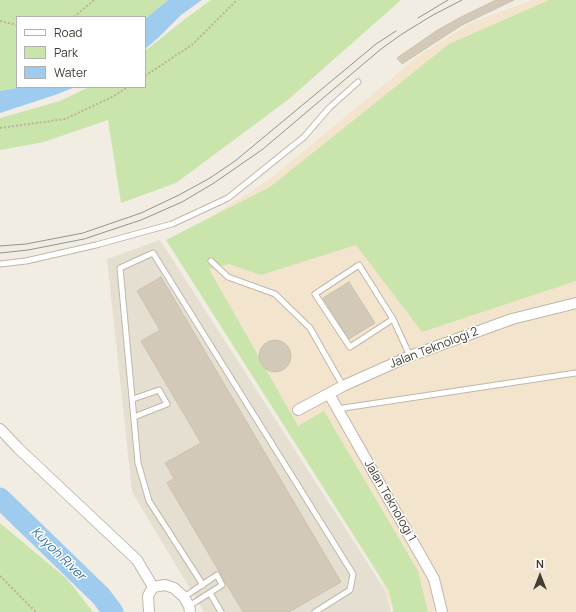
<!DOCTYPE html>
<style>
body{margin:0}
#map{position:relative;width:576px;height:612px;overflow:hidden;background:#f1ede3;font-family:Manrope,sans-serif}
canvas{display:block}
.legend{position:absolute;left:16px;top:16px;width:130px;height:72px;box-sizing:border-box;background:#fff;border:1px solid #b3b1ad;margin:0;padding:5px 7px;list-style:none;font-size:12px;color:#423d33}
.legend li{display:flex;align-items:center;gap:8px;height:20px}
.legend b{width:20px;border:1px solid #b3b1ad}
.north{position:absolute;left:520px;top:556px;width:40px;height:40px;-webkit-text-stroke:3px #fff;paint-order:stroke;rotate:0deg;font-size:11px;font-weight:700;line-height:16px;text-align:center;color:#423d33}
.north::after{content:'';display:block;margin:auto;width:14px;height:18px;background:#423d33;clip-path:polygon(50% 0,100% 100%,50% 72%,0 100%)}
</style>
<div id="map">
<canvas width="576" height="612"></canvas>
<ul class="legend">
<li><b style="height:5px;background:#fff"></b>Road</li>
<li><b style="height:11px;background:#cae5ac"></b>Park</li>
<li><b style="height:11px;background:#9fcbee"></b>Water</li>
</ul>
<div class="north">N</div>
</div>
<script>
const ctx = document.querySelector('canvas').getContext('2d');
ctx.lineJoin = 'round';
function fillPath(path, color) { ctx.fillStyle = color; ctx.fill(path, 'evenodd'); }
const shape = rows => new Path2D(rows.map(r => 'M' + r).join(''));
function strokePath(path, color, width, dash) { ctx.strokeStyle = color; ctx.lineWidth = width; ctx.lineCap = dash ? 'butt' : 'round'; ctx.setLineDash(dash || []); ctx.stroke(path); }
function drawText(font, color, halo, rows, align = 'center') {
  ctx.font = font + ' Manrope,sans-serif'; ctx.lineWidth = 3; ctx.setLineDash([]); ctx.textBaseline = 'middle'; ctx.strokeStyle = halo; ctx.fillStyle = color; for (const [text, x, y, turn = 0] of rows) {
    ctx.save(); ctx.translate(x, y); ctx.rotate((+turn || 0) * Math.PI / 180); ctx.textAlign = isNaN(turn) ? turn : align; if (halo) ctx.strokeText(text, 0, 0); ctx.fillText(text, 0, 0); ctx.restore();
  }
}
fillPath(shape([
 [160,240,385,590,391,612,204,612,132,492,107,259]
]), '#e5dfd1');
fillPath(shape([
 [532,0,576,0,576,612,393,612,376,565,176,239,270,179,421,54,473,22]
]), '#f3e4cd');
fillPath(shape([
 [0,0,168,0,145,19,145,17,17,17,17,87,22,87,0,91],
 [211,0,401,0,289,99,176,183,121,203,108,120,44,142,0,150,0,118,60,101,89,87,145,87,145,51,185,19],
 [549,0,576,0,576,281,422,332,356,245,261,275,229,264,209,269,298,426,324,411,418,571,428,612,394,612,389,591,166,240,270,187,449,44],
 [0,523,67,579,93,612,0,612]
]), '#cae5ac');
fillPath(shape([
 [168,0,202,0,181,15,158,38,145,49,145,19],
 [22,87,75,87,55,95,0,113,0,91]
]), '#9fcbee');
strokePath(shape([
 [0,498,101,596,113,612]
]), '#9fcbee', 21);
const building = shape([
 [496,0,514,0,462,25,402,64,397,58,436,31,459,18,496,0],
 [161,277,341,582,289,612,243,612,167,483,174,478,165,463,201,443,141,341,160,330,137,291,161,277],
 [349,282,375,323,349,339,323,298,349,282],
 '259 356a16 16 0 1 1 32 0a16 16 0 1 1-32 0Z'
]);
fillPath(building, '#d2c9b9');
strokePath(building, '#cdc1ac', 1);
const service = shape([
 [211,261,228,277,275,294,310,328,343,386],
 [0,264,26,261,96,245,172,224,228,198,304,137,329,108,358,82],
 [393,319,350,347,315,294,359,265,393,319,410,356],
 [133,399,159,390,167,404,134,417],
 [337,409,576,373],
 [203,585,149,501,138,463,120,268,153,253,353,574,350,590,315,612],
 [210,593,221,612],
 [184,597,217,575,222,585,189,606]
]);
const minor = shape([
 [329,394,434,579,442,612],
 [298,410,343,386,410,356,512,319,576,303],
 [0,429,18,448,137,560,153,587],
 [149,612,148,596,153,587,165,585,174,588,184,597,189,606,190,612]
]);
strokePath(service, '#bfb8a9', 7);
strokePath(minor, '#bfb8a9', 12);
strokePath(shape([
 [74,17,94,0],
 [0,21,17,25],
 [145,76,193,44,237,0],
 [0,128,65,119,112,97,128,87],
 [0,576,36,612]
]), '#bdb197', 2, [2, 2]);
strokePath(service, '#fff', 5);
strokePath(minor, '#fff', 10);
strokePath(shape([
 [418,18,448,0],
 [0,246,26,244,83,233,141,213,179,195,210,178,235,161,376,44,396,31],
 [0,253,28,250,84,239,141,220,182,202,214,183,263,149,381,49,402,34,433,15,462,0]
]), '#939393', 1);
drawText('12px', '#423d33', '#fff', [
 ["Jalan Teknologi 2",434,348,-21],
 ["Jalan Teknologi 1",390,501,60]
]);
drawText('italic 13px', '#3074ab', '#fff', [
 ["Kuyoh River",58,554,44]
]);
</script>
